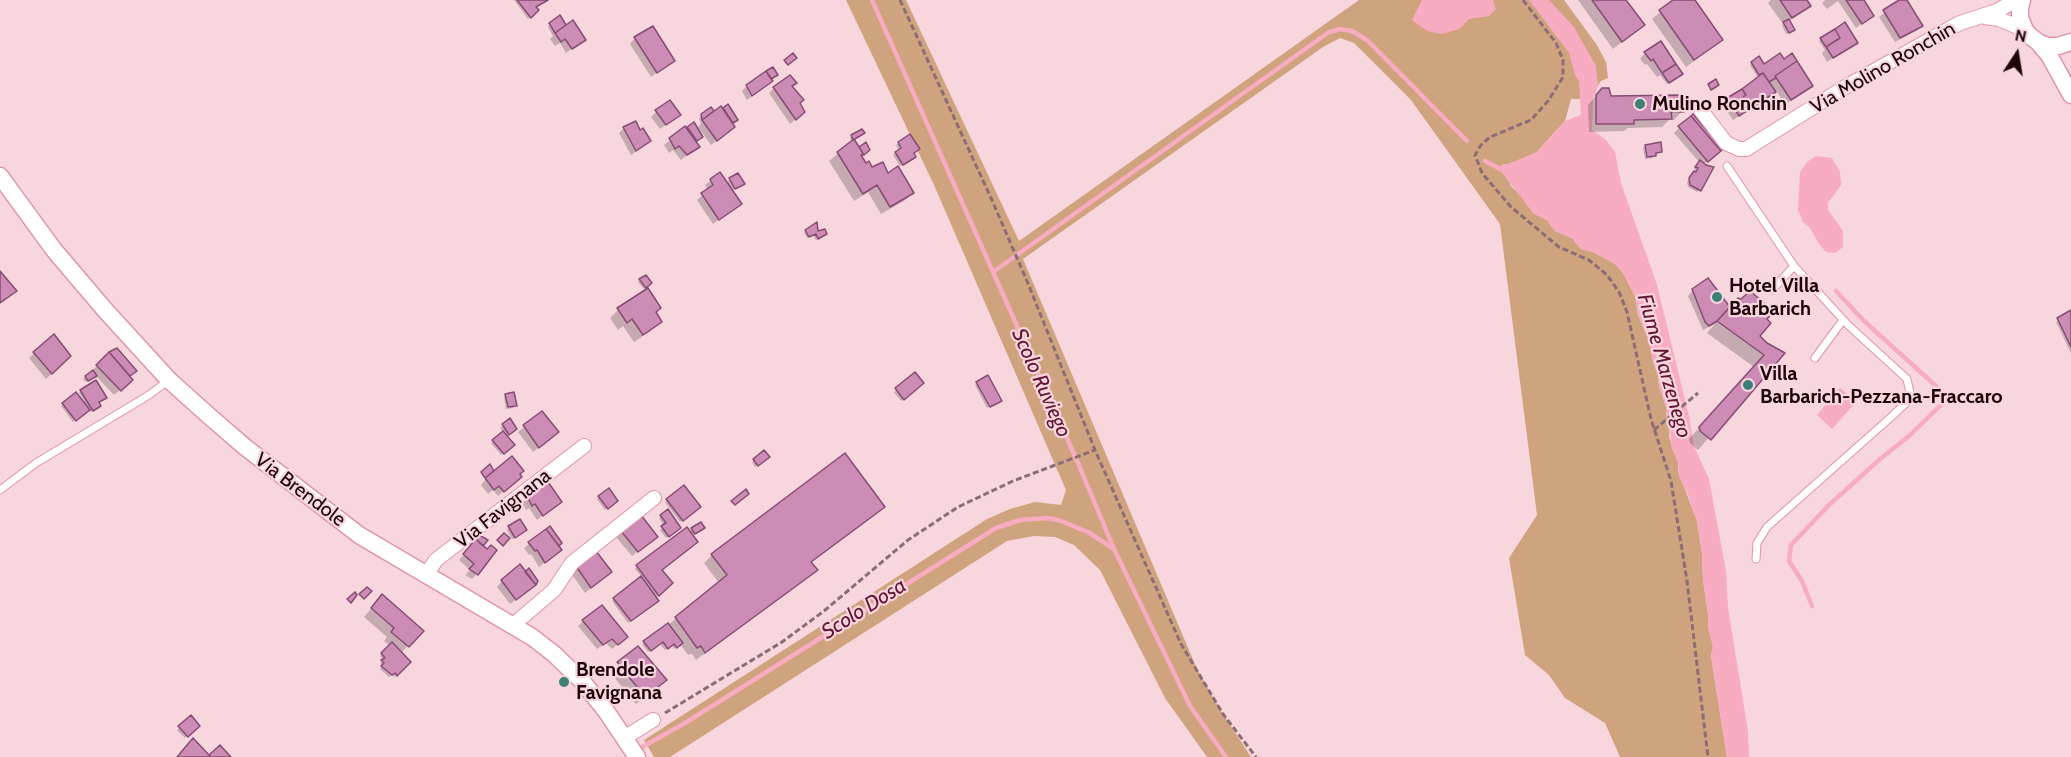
<!DOCTYPE html>
<style>
body{margin:0}
#map{position:relative;width:2071px;height:757px;overflow:hidden;background:#f7d6de;font-family:Cabin,sans-serif}
canvas{display:block}
.north{position:absolute;left:1987px;top:24px;width:60px;height:60px;-webkit-text-stroke:4px #f7d6de;paint-order:stroke;rotate:12deg;font-size:16px;font-weight:700;line-height:24px;text-align:center;color:#1e050d}
.north::after{content:'';display:block;margin:auto;width:21px;height:27px;background:#1e050d;clip-path:polygon(50% 0,100% 100%,50% 72%,0 100%)}
</style>
<div id="map">
<canvas width="2071" height="757"></canvas>
<div class="north">N</div>
</div>
<script>
const ctx = document.querySelector('canvas').getContext('2d');
ctx.lineJoin = 'round';
function fillPath(path, color) { ctx.fillStyle = color; ctx.fill(path, 'evenodd'); }
const shape = rows => new Path2D(rows.map(r => 'M' + r).join(''));
function strokePath(path, color, width, dash) { ctx.strokeStyle = color; ctx.lineWidth = width; ctx.lineCap = dash ? 'butt' : 'round'; ctx.setLineDash(dash || []); ctx.stroke(path); }
function drawText(font, color, halo, rows, align = 'center') {
  ctx.font = font + ' Cabin,sans-serif'; ctx.lineWidth = 4.5; ctx.setLineDash([]); ctx.textBaseline = 'middle'; ctx.strokeStyle = halo; ctx.fillStyle = color; for (const [text, x, y, turn = 0] of rows) {
    ctx.save(); ctx.translate(x, y); ctx.rotate((+turn || 0) * Math.PI / 180); ctx.textAlign = isNaN(turn) ? turn : align; if (halo) ctx.strokeText(text, 0, 0); ctx.fillText(text, 0, 0); ctx.restore();
  }
}
fillPath(shape([
 [846,0,906,0,1019,241,1359,0,1564,0,1597,45,1606,62,1608,78,1601,81,1590,99,1571,99,1565,121,1536,153,1508,164,1501,165,1511,186,1525,200,1533,213,1547,220,1555,231,1572,238,1581,249,1593,252,1615,264,1623,273,1635,296,1638,315,1648,338,1654,365,1658,374,1659,386,1667,410,1666,417,1670,423,1669,437,1678,463,1678,471,1697,521,1702,553,1703,580,1713,648,1711,656,1727,757,1620,757,1605,723,1565,698,1549,675,1525,655,1509,558,1537,515,1500,224,1411,100,1354,43,1340,38,1323,47,1023,259,1197,669,1218,706,1251,757,1207,757,1165,698,1100,570,1074,545,1055,537,1034,536,1007,541,670,757,654,757,644,740,987,519,1010,509,1035,502,1061,505,1066,490,934,185]
]), '#d0a37f');
fillPath(shape([
 [1422,0,1493,0,1496,9,1489,16,1469,19,1459,29,1442,34,1427,31,1412,20],
 [1529,0,1549,0,1574,27,1596,66,1598,85,1593,100,1592,130,1606,140,1615,152,1621,183,1657,285,1689,416,1694,446,1709,479,1726,571,1728,608,1748,731,1749,757,1727,757,1711,656,1713,648,1708,627,1708,612,1703,580,1702,553,1697,522,1688,495,1679,476,1678,463,1671,446,1670,423,1666,417,1667,410,1659,386,1658,374,1654,365,1648,338,1638,315,1635,296,1623,273,1615,264,1593,252,1581,249,1572,238,1555,231,1547,220,1533,213,1500,170,1501,165,1508,164,1536,153,1565,121,1581,115,1579,81,1575,75,1569,53],
 [1816,156,1832,158,1840,172,1841,185,1828,203,1828,210,1843,231,1843,247,1835,253,1826,252,1819,244,1810,228,1803,222,1798,210,1800,172,1807,162],
 [1840,388,1856,402,1832,429,1817,415]
]), '#f7acc1');
fillPath(shape([
 [514,0,546,0,534,8,537,10,528,19],
 [1578,0,1625,0,1643,25,1613,49],
 [1675,0,1693,0,1721,40,1712,48,1686,67,1652,19],
 [1771,0,1805,0,1809,6,1789,21,1791,32,1786,34,1782,25,1783,24,1768,3],
 [1825,0,1862,0,1872,16,1856,28,1838,1,1827,9,1822,3],
 [1902,0,1905,0,1921,25,1916,31,1895,42,1879,17],
 [559,17,566,27,584,40,566,53,560,43,555,46,550,39,553,36,548,27],
 [635,38,673,61,651,77,630,44],
 [1821,39,1856,42,1827,62,1822,53,1825,50,1819,41],
 [1645,53,1679,76,1667,84,1660,75,1657,77,1647,64,1645,65,1640,59],
 [1752,63,1811,86,1785,105,1776,90,1768,97,1733,120,1727,111,1731,108,1726,101,1758,78,1750,65],
 [770,80,765,86,747,100,742,91,747,86],
 [791,87,799,104,798,117,790,124,769,93,774,88],
 [1602,89,1609,98,1682,111,1674,120,1669,120,1662,127,1628,128,1624,131,1589,132,1588,105],
 [728,106,736,119,726,126,728,132,711,145,698,127,701,124,699,118,710,109,714,113],
 [656,112,679,115,660,129,651,117],
 [624,128,643,146,631,155,619,133],
 [685,128,686,130,688,128,699,139,695,142,698,147,681,160,673,150,669,153,664,145],
 [1679,128,1714,156,1705,164,1712,168,1697,192,1688,187,1687,182,1692,175,1695,174,1696,171,1694,169,1700,163,1674,133],
 [852,136,859,149,868,149,860,156,866,165,871,169,888,175,913,193,904,201,881,214,868,192,854,201,829,161,852,142,850,138],
 [909,136,912,159,900,166,893,155,899,150,896,145],
 [1645,146,1661,151,1654,154,1652,158,1645,159,1643,148],
 [730,179,741,186,731,191,740,204,713,224,697,200,708,190,705,185,711,180,726,183],
 [806,231,817,233,823,236,816,240,813,235,807,238,804,233],
 [640,280,650,283,644,289,638,282],
 [647,290,655,312,660,322,652,330,634,342,623,326,618,330,610,318,618,310],
 [1693,290,1729,308,1765,319,1758,336,1782,354,1698,450,1690,443,1689,439,1754,367,1707,333,1715,324,1703,330,1688,296],
 [2071,312,2071,353,2056,322],
 [116,350,135,371,129,376,126,385,114,395,95,375,86,382,83,379,110,354],
 [34,353,59,365,60,366,46,379,29,358],
 [914,374,922,383,901,401,894,392],
 [977,383,998,403,987,408,975,385],
 [81,391,103,400,98,403,97,408,90,412,89,409,73,422,61,406,76,395,82,403,84,401,79,393],
 [506,395,515,405,513,408,506,409,504,397],
 [542,413,552,437,533,452,518,432],
 [509,421,513,431,506,436,513,445,501,455,491,443,503,432,500,428],
 [764,452,766,459,755,467,752,462],
 [519,474,515,482,498,496,493,490,488,494,481,485,486,479],
 [527,496,560,502,537,520,529,508,526,510,521,501],
 [599,497,614,503,605,510,597,499],
 [667,500,697,509,680,522,665,502],
 [883,506,875,515,810,563,816,570,807,578,696,660,692,654,688,655,680,644,674,649,672,646,665,650,660,644,648,652,642,644,668,625,719,583,704,563,712,555],
 [661,516,677,530,666,538,660,530,664,526,659,518],
 [509,528,523,532,512,539,507,530],
 [549,528,560,543,557,546,560,550,539,567,531,554,529,555,524,548],
 [692,530,701,530,691,536,660,570,671,583,655,598,655,603,628,623,612,601,642,577,635,569,637,566],
 [622,532,656,537,632,556,616,537],
 [481,546,477,574,472,579,465,575,470,570,459,560,471,547],
 [577,567,604,577,585,593,571,573],
 [502,581,528,590,510,604,497,587],
 [382,596,422,631,401,653,409,662,394,677,392,675,389,677,380,669,383,666,380,663,383,660,380,656,390,646,384,641,387,637,364,617],
 [583,621,620,642,612,649,606,643,597,649,578,626],
 [638,648,665,680,636,704,610,672],
 [191,717,198,726,185,738,177,730]
]), '#0003');
strokePath(shape([
 [872,0,1078,463,1114,549,1190,706,1226,757],
 [1485,161,1504,171],
 [993,272,1329,32,1340,29,1352,31,1367,40,1467,141],
 [1812,606,1802,581,1789,561,1791,545,1829,505,1879,460,1909,436,1945,401,1936,386,1864,321,1836,291],
 [637,750,685,723,996,528,1020,520,1048,518,1061,521,1088,532,1114,549]
]), '#f7acc1', 4.5);
const building = shape([
 [517,0,548,0,536,7,539,10,531,18,517,0],
 [1592,0,1626,0,1645,25,1622,42,1592,0],
 [1673,0,1695,0,1723,40,1694,60,1659,10,1673,0],
 [1780,0,1807,0,1811,6,1792,18,1780,0],
 [1846,0,1864,0,1874,16,1862,24,1846,0],
 [1899,0,1907,0,1923,26,1900,38,1883,10,1899,0],
 [560,15,566,25,555,33,549,23,560,15],
 [1789,19,1795,30,1789,33,1783,22,1789,19],
 [573,20,586,40,572,49,565,39,561,42,555,33,573,20],
 [1845,22,1858,43,1833,58,1826,47,1840,38,1835,29,1845,22],
 [653,26,675,61,657,73,634,37,653,26],
 [1835,29,1840,38,1826,47,1820,38,1835,29],
 [1661,41,1676,64,1662,73,1653,59,1651,61,1644,52,1661,41],
 [793,53,797,58,788,65,784,60,793,53],
 [1780,53,1784,59,1792,53,1797,61,1775,76,1776,78,1769,82,1763,73,1759,75,1751,62,1759,56,1764,64,1780,53],
 [1797,61,1813,86,1791,100,1775,76,1797,61],
 [1676,64,1683,74,1669,83,1662,73,1676,64],
 [773,67,778,75,771,79,766,71,773,67],
 [766,71,773,81,752,96,746,85,766,71],
 [1763,73,1776,92,1739,116,1732,105,1746,95,1742,89,1763,73],
 [790,75,797,83,792,86,804,100,800,103,805,112,796,120,773,87,790,75],
 [1716,79,1719,85,1711,90,1708,84,1716,79],
 [1602,88,1609,88,1611,96,1682,95,1684,112,1671,112,1672,119,1634,120,1634,124,1596,124,1596,95,1602,88],
 [1742,89,1746,95,1732,105,1727,98,1742,89],
 [670,100,681,115,666,125,655,110,670,100],
 [728,104,738,120,733,123,723,108,728,104],
 [721,106,735,127,717,141,702,120,721,106],
 [711,107,714,111,702,120,701,114,711,107],
 [1693,114,1723,149,1721,151,1691,116,1693,114],
 [1691,116,1721,151,1708,162,1678,126,1691,116],
 [636,121,640,130,643,128,651,141,636,151,623,127,636,121],
 [694,122,703,137,697,141,687,127,694,122],
 [685,126,700,147,687,155,679,146,675,149,669,138,685,126],
 [862,129,865,133,853,140,851,135,862,129],
 [910,134,920,149,914,153,916,157,903,165,895,152,901,148,898,142,910,134],
 [854,139,864,155,861,155,866,163,869,161,872,167,883,162,888,173,898,166,914,193,890,207,877,185,863,194,837,152,854,139],
 [866,142,870,150,864,155,859,147,866,142],
 [1661,142,1662,152,1656,153,1656,156,1647,157,1645,145,1661,142],
 [1700,160,1706,165,1714,167,1701,191,1690,185,1689,178,1694,171,1696,172,1698,168,1695,167,1700,160],
 [720,172,742,204,719,220,701,193,713,185,710,179,720,172],
 [738,173,745,184,735,189,729,178,738,173],
 [817,222,818,231,825,229,827,234,818,239,816,234,809,237,805,230,817,222],
 [0,271,17,291,0,303,0,271],
 [646,275,652,283,646,288,639,279,646,275],
 [1708,278,1730,307,1717,321,1709,326,1705,322,1692,289,1708,278],
 [648,288,661,308,656,312,662,322,643,335,632,319,627,323,617,308,648,288],
 [1750,291,1774,311,1767,319,1771,323,1760,336,1767,343,1785,353,1711,440,1700,431,1699,427,1764,355,1717,321,1738,298,1741,299,1750,291],
 [2071,310,2071,347,2057,318,2071,310],
 [54,334,71,356,52,374,33,352,54,334],
 [117,348,137,371,130,376,109,352,117,348],
 [109,352,133,380,121,391,96,365,109,352],
 [93,370,97,376,88,381,85,376,93,370],
 [915,372,924,383,904,400,895,388,915,372],
 [988,375,1002,401,990,407,976,382,988,375],
 [96,380,107,398,99,402,101,406,93,411,80,390,96,380],
 [76,392,90,410,76,421,62,403,76,392],
 [514,392,517,406,508,407,505,394,514,392],
 [542,411,559,432,539,448,523,425,542,411],
 [510,418,517,429,509,435,502,424,510,418],
 [503,431,515,445,504,454,492,440,503,431],
 [764,450,770,457,758,466,753,459,764,450],
 [845,453,885,507,811,562,818,570,705,653,701,646,697,648,675,617,727,575,711,554,845,453],
 [512,456,524,471,520,474,522,477,504,492,499,486,494,490,485,478,512,456],
 [490,464,494,471,485,478,481,472,490,464],
 [546,479,562,502,543,516,535,504,532,506,526,494,546,479],
 [684,485,701,507,683,521,666,499,684,485],
 [609,488,618,501,608,509,598,496,609,488],
 [746,489,749,494,735,505,731,501,746,489],
 [668,509,681,528,669,537,661,526,666,523,660,515,668,509],
 [641,515,658,537,638,552,621,531,641,515],
 [520,519,527,530,515,538,508,526,520,519],
 [701,522,705,528,695,534,691,528,701,522],
 [550,526,562,543,559,546,546,529,550,526],
 [687,527,698,542,662,570,673,583,659,596,636,565,687,527],
 [546,529,562,550,545,563,537,550,535,551,528,542,546,529],
 [504,533,510,538,503,546,497,540,504,533],
 [481,536,488,540,483,546,476,539,481,536],
 [476,539,487,549,491,545,497,550,478,575,469,569,474,564,463,554,476,539],
 [596,551,612,572,591,588,576,566,596,551],
 [520,564,536,585,516,600,501,580,520,564],
 [529,568,538,581,536,585,525,572,529,568],
 [641,576,659,601,631,621,613,598,641,576],
 [367,587,372,591,364,599,359,594,367,587],
 [355,592,357,595,351,603,347,599,355,592],
 [382,594,424,631,409,647,391,632,394,628,371,608,382,594],
 [602,605,628,637,618,645,612,639,603,645,582,620,602,605],
 [668,623,683,643,677,648,674,644,668,649,663,642,651,651,643,641,668,623],
 [392,642,411,662,397,676,395,673,392,675,381,666,384,663,381,660,385,658,381,653,392,642],
 [638,646,667,680,645,697,617,662,638,646],
 [191,715,200,726,188,737,178,726,191,715],
 [193,738,209,755,211,757,177,757,193,738],
 [220,745,231,757,211,757,209,755,220,745]
]);
fillPath(building, '#cd8cb5');
strokePath(building, '#874c73', 1.5);
const service = shape([
 [1727,166,1794,266,1848,325,1907,379,1910,393,1905,404,1890,418,1767,527,1757,543,1756,559],
 [1772,290,1794,266],
 [1815,358,1843,320],
 [0,490,36,463,149,395,169,380]
]);
const minor = shape([
 [1985,17,1999,19,2025,30],
 [1700,109,1726,143,1739,149,1746,149,1847,86,1940,34,1960,23,1997,11,2016,0],
 [426,575,436,560,584,446],
 [513,625,554,590,572,563,654,498],
 [624,738,653,720]
]);
const tertiary = shape([
 [2022,0,2020,8,2020,18,2025,30,2030,36,2038,42,2047,46,2058,46,2071,42],
 [2038,42,2049,55,2071,95],
 [0,176,54,250,105,310,169,380,208,415,245,447,359,535,532,637,554,654,582,681,606,711,637,757]
]);
strokePath(service, '#e094aa', 9);
strokePath(minor, '#e094aa', 16);
strokePath(tertiary, '#e094aa', 19);
strokePath(shape([
 [900,0,991,198,1027,281,1095,450,1181,644,1223,714,1256,757],
 [1523,0,1556,43,1563,60,1563,77,1548,101,1531,120,1490,137,1481,145,1475,155,1482,173,1511,207,1559,247,1589,260,1607,275,1619,292,1627,312,1651,419,1671,481,1687,581,1708,757],
 [1654,430,1698,393],
 [665,713,782,642,824,611,908,540,958,507,1013,481,1095,450]
]), '#8a6d75', 3, [6, 3]);
strokePath(service, '#fff', 7);
strokePath(minor, '#fff', 14);
strokePath(tertiary, '#fff', 16);
for (const [x, y, r, color] of [
 [1640,104,6,"#3c8075"],
 [1717,297,6,"#3c8075"],
 [1748,385,6,"#3c8075"],
 [564,682,6,"#3c8075"]
]) { const dot = new Path2D(); dot.arc(x, y, r, 0, 2 * Math.PI); ctx.fillStyle = color; ctx.fill(dot); strokePath(dot, '#f7d6de', 2); }
drawText('20px', '#1e050d', '#f7d6de', [
 ["Via Molino Ronchin",1883,68,-30],
 ["Via Brendole",300,490,37],
 ["Via Favignana",503,509,-38]
]);
drawText('bold 20px', '#1e050d', '#f7d6de', [
 ["Mulino Ronchin",1652,104],
 ["Hotel Villa",1729,286],
 ["Barbarich",1729,309],
 ["Villa",1760,374],
 ["Barbarich-Pezzana-Fraccaro",1760,397],
 ["Brendole",576,670],
 ["Favignana",576,693]
], 'left');
drawText('italic 21px', '#641434', '#f7d6de', [
 ["Fiume Marzenego",1664,366,74],
 ["Scolo Ruviego",1041,383,66],
 ["Scolo Dosa",864,609,-32]
]);
</script>
